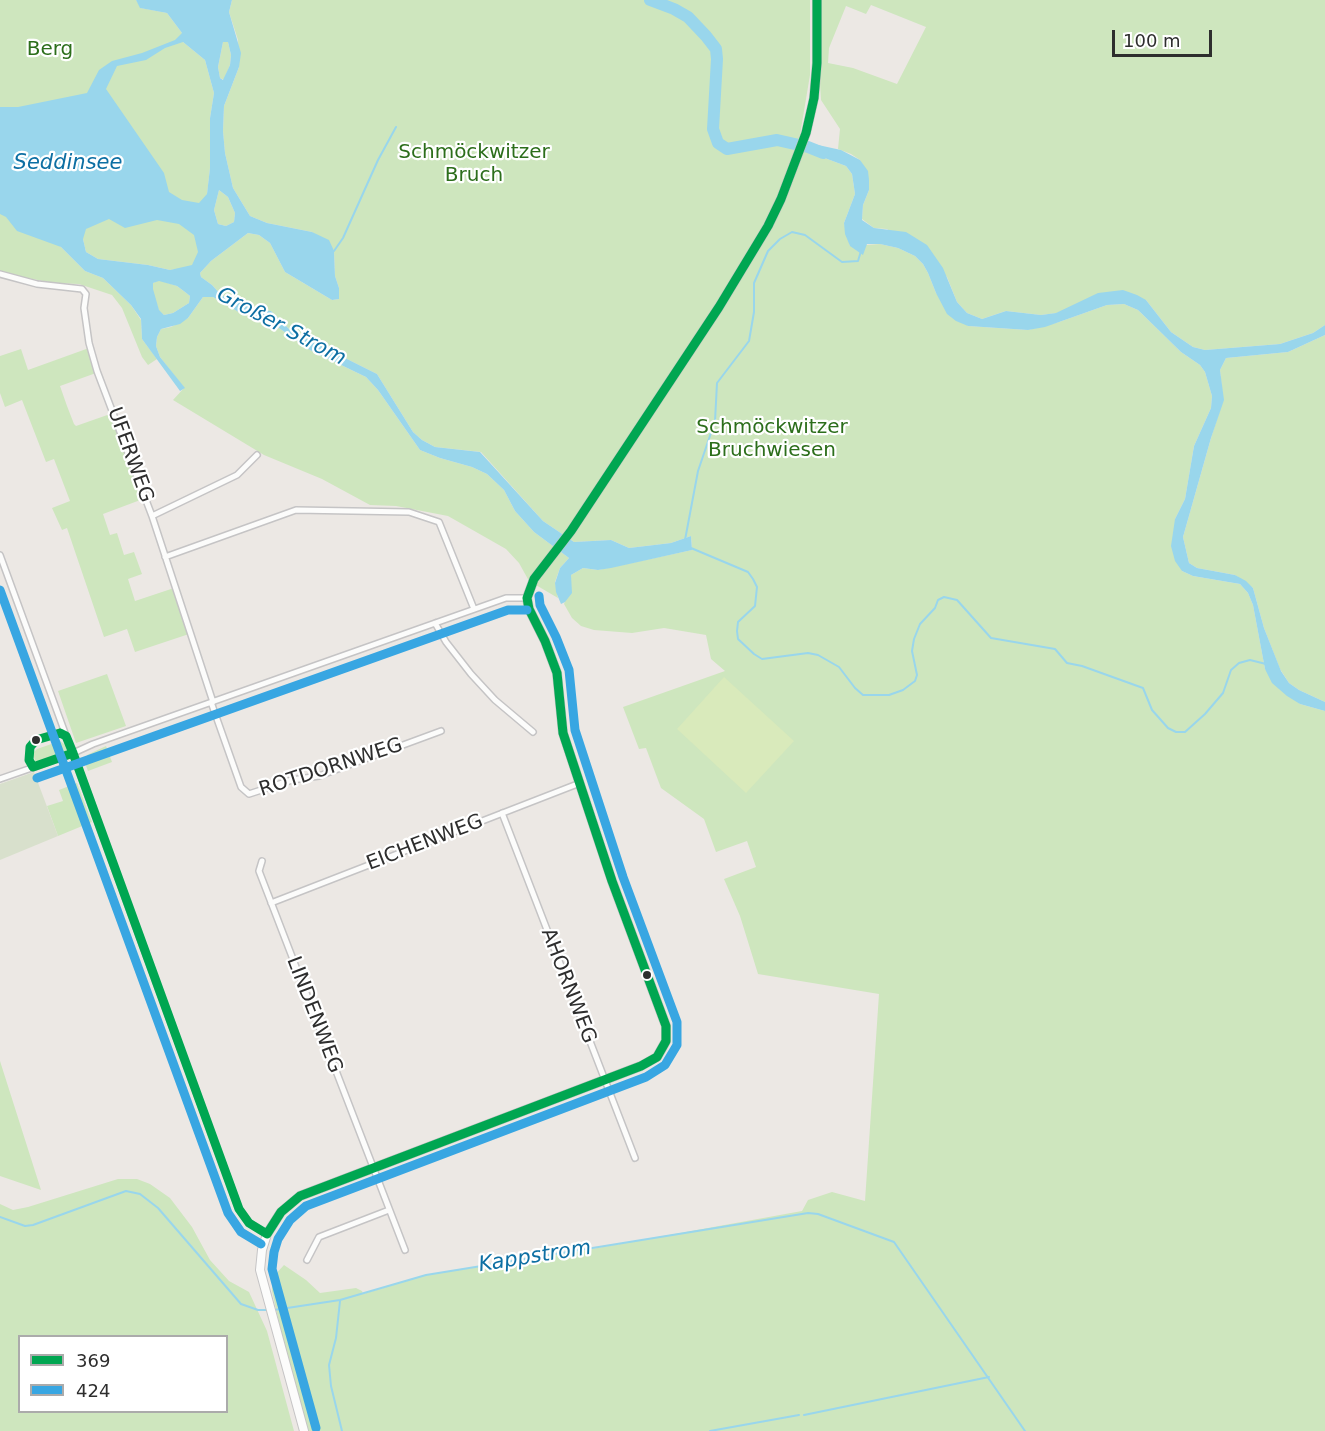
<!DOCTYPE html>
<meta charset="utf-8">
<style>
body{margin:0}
#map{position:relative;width:1325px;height:1431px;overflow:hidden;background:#ece8e4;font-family:"DejaVu Sans",sans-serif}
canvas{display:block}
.legend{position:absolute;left:18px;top:1335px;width:210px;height:78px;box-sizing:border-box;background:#fff;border:2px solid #ababab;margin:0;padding:8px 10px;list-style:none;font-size:18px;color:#2e2e2e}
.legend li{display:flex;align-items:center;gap:12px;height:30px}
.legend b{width:30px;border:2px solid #ababab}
.scale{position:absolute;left:1112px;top:30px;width:100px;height:27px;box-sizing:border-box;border:3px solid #2e2e2e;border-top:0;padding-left:8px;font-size:18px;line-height:21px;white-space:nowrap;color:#2e2e2e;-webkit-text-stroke:4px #fff;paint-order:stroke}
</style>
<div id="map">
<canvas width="1325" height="1431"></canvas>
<ul class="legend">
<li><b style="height:8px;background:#00a651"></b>369</li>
<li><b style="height:8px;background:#38a6e2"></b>424</li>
</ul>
<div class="scale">100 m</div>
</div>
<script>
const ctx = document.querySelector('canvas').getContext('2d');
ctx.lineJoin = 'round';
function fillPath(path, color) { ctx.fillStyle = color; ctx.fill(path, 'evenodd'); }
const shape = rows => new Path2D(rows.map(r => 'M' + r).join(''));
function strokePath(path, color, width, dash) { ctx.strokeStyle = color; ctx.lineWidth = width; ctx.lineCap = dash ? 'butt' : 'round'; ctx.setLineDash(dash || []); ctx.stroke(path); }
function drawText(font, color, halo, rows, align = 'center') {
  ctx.font = font + ' "DejaVu Sans",sans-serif'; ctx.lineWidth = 4.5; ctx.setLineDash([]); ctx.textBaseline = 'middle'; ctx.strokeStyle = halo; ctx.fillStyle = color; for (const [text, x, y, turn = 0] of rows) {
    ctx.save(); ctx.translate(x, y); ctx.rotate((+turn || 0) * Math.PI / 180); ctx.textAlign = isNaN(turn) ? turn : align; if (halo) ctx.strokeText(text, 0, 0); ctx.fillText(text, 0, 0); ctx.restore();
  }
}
fillPath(shape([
 [0,0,136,0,141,8,167,13,182,33,183,42,205,60,214,93,210,118,210,168,199,266,170,270,148,265,98,259,86,252,83,239,0,160],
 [232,0,810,0,810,75,800,135,794,150,806,151,846,166,852,174,855,194,844,223,850,246,880,244,898,248,915,256,923,264,928,273,936,293,968,326,1028,330,1059,322,1107,305,1124,304,1138,310,1181,352,1200,365,1205,372,1212,396,1211,408,1194,446,1185,499,1175,519,1182,571,1193,576,1240,584,1248,593,1253,605,1265,669,1300,704,1325,711,1325,1431,308,1431,283,1341,272,1291,272,1278,284,1265,306,1280,320,1293,356,1288,362,1291,363,1294,426,1275,575,1252,802,1211,808,1200,832,1192,865,1201,879,994,758,974,740,916,724,879,756,867,747,841,716,852,704,819,661,788,646,748,639,749,623,707,725,671,711,659,706,635,664,628,632,633,594,630,581,626,572,618,564,604,571,584,571,575,583,568,598,570,692,550,691,536,671,543,629,548,611,540,574,542,543,521,481,452,435,447,422,440,413,432,377,374,291,331,271,311,261,310,241,301,222,296,212,285,201,277,200,273,211,261,248,233,259,235,270,243,285,272,332,300,339,299,339,288,335,276,334,251,312,232,267,223,250,216,233,188,225,153,223,131,224,106,239,67,238,40,229,12],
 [822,0,1325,0,1325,325,1313,333,1280,344,1205,350,1193,347,1171,332,1146,300,1076,305,1057,313,1041,315,1006,311,982,319,967,313,957,302,947,277,887,229,874,228,862,219,863,205,869,190,860,160,851,154,838,149,840,129,821,100,819,66],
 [871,5,926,27,897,84,853,68,828,63,829,48,846,6,866,14],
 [223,42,228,42,231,55,230,65,224,80,220,78,218,67],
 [219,190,228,197,235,213,234,222,226,226,218,224,214,210],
 [0,207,61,247,85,271,103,278,131,305,141,320,142,339,157,359,148,365,142,357,122,308,112,295,79,284,54,283,0,273],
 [159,280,177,286,185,292,190,296,189,303,173,313,164,315,159,311,152,289,153,283],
 [203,297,213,297,242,314,256,316,272,323,310,350,366,377,378,390,420,450,440,458,472,467,487,474,504,490,515,511,534,532,569,558,560,568,555,582,558,598,529,581,519,563,506,549,448,516,396,506,370,505,322,479,264,455,173,400,184,388,160,357,156,346,157,337,161,329,171,327,188,318],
 [1325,335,1325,702,1299,690,1289,683,1280,669,1264,628,1253,588,1235,575,1197,568,1189,563,1183,537,1211,438,1223,400,1220,370,1226,358,1288,352],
 [89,348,96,373,60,386,67,406,74,424,76,426,113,413,143,499,103,514,110,535,117,533,124,555,134,552,142,574,128,579,135,601,174,588,189,634,135,652,127,629,104,637,67,528,62,530,52,508,70,501,54,459,46,462,22,400,5,407,0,393,0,356,21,349,28,370],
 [107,674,126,726,76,743,58,691],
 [60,741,67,746,68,749,63,754,39,762,35,761,33,753,37,749],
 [106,746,112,762,88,771,85,763,87,755],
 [77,783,92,822,58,836,47,806,63,801,59,790],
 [0,1061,41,1190,0,1176],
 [118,1179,137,1179,150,1184,170,1198,192,1227,210,1260,229,1281,249,1292,267,1331,294,1431,0,1431,0,1204,13,1210,28,1207],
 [20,1336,226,1336,226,1412,20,1412]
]), '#cee6be');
fillPath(shape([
 [34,772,58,836,0,860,0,784]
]), '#d8e0cc');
fillPath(shape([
 [724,677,794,741,746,793,677,729]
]), '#d9eabb');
fillPath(shape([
 [136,0,232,0,229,12,241,53,239,67,224,106,223,131,225,153,233,188,250,216,267,223,312,232,329,240,334,251,335,276,339,288,339,299,332,300,285,272,270,243,259,235,248,233,211,261,200,273,201,277,212,285,222,296,241,301,261,310,271,311,291,331,377,374,413,432,422,440,435,447,480,452,543,521,574,542,611,540,629,548,671,543,691,536,692,550,611,568,598,570,583,568,571,575,572,593,565,602,561,604,556,592,555,583,560,568,569,558,534,532,515,511,504,490,487,474,472,467,440,458,420,450,378,390,366,377,310,350,272,323,256,316,242,314,213,297,203,297,188,318,180,324,161,329,157,337,156,346,160,357,185,388,180,391,142,339,141,319,131,305,103,278,85,271,61,247,17,231,6,217,0,214,0,107,18,107,87,93,99,70,112,61,142,53,175,40,182,33,167,13,140,8],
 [183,42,205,60,214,93,210,118,210,168,207,194,199,203,182,200,169,192,164,173,106,89,117,66,146,60,165,48],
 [223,42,228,42,231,55,230,65,223,80,220,78,218,67],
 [219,190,228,197,235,213,234,222,226,226,218,224,214,210],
 [109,219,125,228,157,220,179,224,194,235,198,252,192,265,170,270,148,265,98,259,86,252,83,239,86,229],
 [159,281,177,286,185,292,190,296,189,303,173,313,164,315,159,310,153,289,153,283],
 [809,143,841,150,860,160,868,171,869,180,869,190,863,205,862,220,874,228,906,232,927,245,943,268,957,302,967,313,982,319,1006,311,1041,315,1056,313,1098,293,1123,290,1137,295,1146,300,1171,332,1193,347,1205,350,1280,344,1313,333,1325,325,1325,335,1288,352,1226,358,1220,370,1224,400,1211,438,1183,537,1189,563,1197,568,1235,575,1246,581,1253,588,1264,628,1281,671,1289,683,1299,690,1325,702,1325,711,1300,704,1287,696,1272,683,1265,669,1253,605,1248,593,1240,584,1193,576,1182,571,1175,561,1171,546,1175,519,1185,499,1194,446,1211,408,1212,396,1205,372,1200,365,1181,352,1138,310,1124,304,1107,305,1045,327,1028,330,968,326,956,321,947,314,936,293,928,273,923,264,915,256,898,248,880,244,867,244,863,255,850,246,845,234,844,223,855,194,852,174,846,166,806,151]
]), '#99d6ec');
strokePath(shape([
 [334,251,343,238,378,160,396,127],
 [685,540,698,471,715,421,717,383,749,341,754,312,754,283,768,251,780,239,792,232,805,235,842,262,858,261,861,251],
 [691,548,748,572,753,579,757,587,755,606,738,622,737,631,738,639,754,654,762,659,808,653,818,655,839,667,855,688,863,695,889,695,903,690,915,681,917,675,912,651,914,639,920,624,935,608,938,600,944,597,957,600,991,638,1055,649,1067,663,1082,666,1143,688,1152,710,1168,728,1176,732,1185,732,1205,714,1223,693,1231,670,1239,663,1250,660,1266,664],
 [0,1217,25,1226,33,1225,126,1191,140,1194,158,1208,241,1304,258,1310,269,1310],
 [340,1301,336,1338,329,1365,331,1386,342,1431],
 [274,1310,340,1300,426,1275,808,1213,818,1214,894,1242,1025,1431],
 [804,1415,989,1377],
 [710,1431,799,1415]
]), '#99d6ec', 2);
strokePath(shape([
 [650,0,674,9,688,17,706,36,716,49,717,59,713,129,718,143,727,149,777,140,808,147,823,153]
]), '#99d6ec', 12);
const street = shape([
 [0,274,37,284,82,289,86,294,84,308,89,343,97,371,152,516,213,702],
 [152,516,237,475,257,455],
 [0,555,239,1209,249,1223,267,1234],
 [165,557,296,510,409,512,439,522,474,609],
 [435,623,446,642,471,674,495,700,533,732],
 [211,702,241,787,249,794,292,780,319,776,441,731],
 [0,779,69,755,93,744,506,598,527,598],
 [502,813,635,1158],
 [262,861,259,871,405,1250],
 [271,903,580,783],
 [307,1260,319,1237,389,1210]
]);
const secondary = shape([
 [304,1431,260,1270,262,1250,267,1234,281,1212,300,1196,641,1066,657,1057,666,1041,666,1026,612,881,563,733,557,673,545,641,529,609,527,598,534,579,571,531,719,307,768,226,781,199,806,133,814,98,817,63,817,0]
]);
strokePath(street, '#c5c4c5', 8);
strokePath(secondary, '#c5c4c5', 10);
strokePath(street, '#fcfcfb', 5);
strokePath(secondary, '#fcfcfb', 8);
strokePath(shape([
 [60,733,66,736,73,753,33,767,29,760,30,747,36,740,60,733],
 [73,753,239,1209,249,1223,267,1234],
 [267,1234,281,1212,300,1196,641,1066,657,1057,666,1041,666,1026,612,881,563,733,557,673,545,641,529,609,527,598,534,579,571,531,719,307,768,226,781,199,806,133,814,98,817,63,817,0]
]), '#00a651', 9);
strokePath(shape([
 [0,590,228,1213,241,1232,261,1244],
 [37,778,508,610,527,610],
 [316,1428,272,1269,274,1252,278,1239,290,1220,306,1206,646,1077,665,1065,677,1045,677,1022,623,877,575,730,569,670,556,637,540,605,539,596]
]), '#38a6e2', 9);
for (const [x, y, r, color] of [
 [36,740,5,"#2e2e2e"],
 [647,975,5,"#2e2e2e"]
]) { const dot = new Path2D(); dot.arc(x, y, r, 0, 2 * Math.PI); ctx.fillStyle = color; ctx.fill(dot); strokePath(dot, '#fff', 2); }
drawText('20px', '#2c6e1b', '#fff', [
 ["Berg",50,50],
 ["Schmöckwitzer",474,153],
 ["Bruch",474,176],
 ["Schmöckwitzer",772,428],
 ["Bruchwiesen",772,451]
]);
drawText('20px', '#2e2e2e', '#fff', [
 ["UFERWEG",130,455,70],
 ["ROTDORNWEG",331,768,-18],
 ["EICHENWEG",425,843,-21],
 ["AHORNWEG",568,986,69],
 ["LINDENWEG",314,1015,69]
]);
drawText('italic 21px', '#0d6fa3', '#fff', [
 ["Seddinsee",68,164],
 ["Großer Strom",281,327,28],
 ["Kappstrom",535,1257,-9]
]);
</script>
